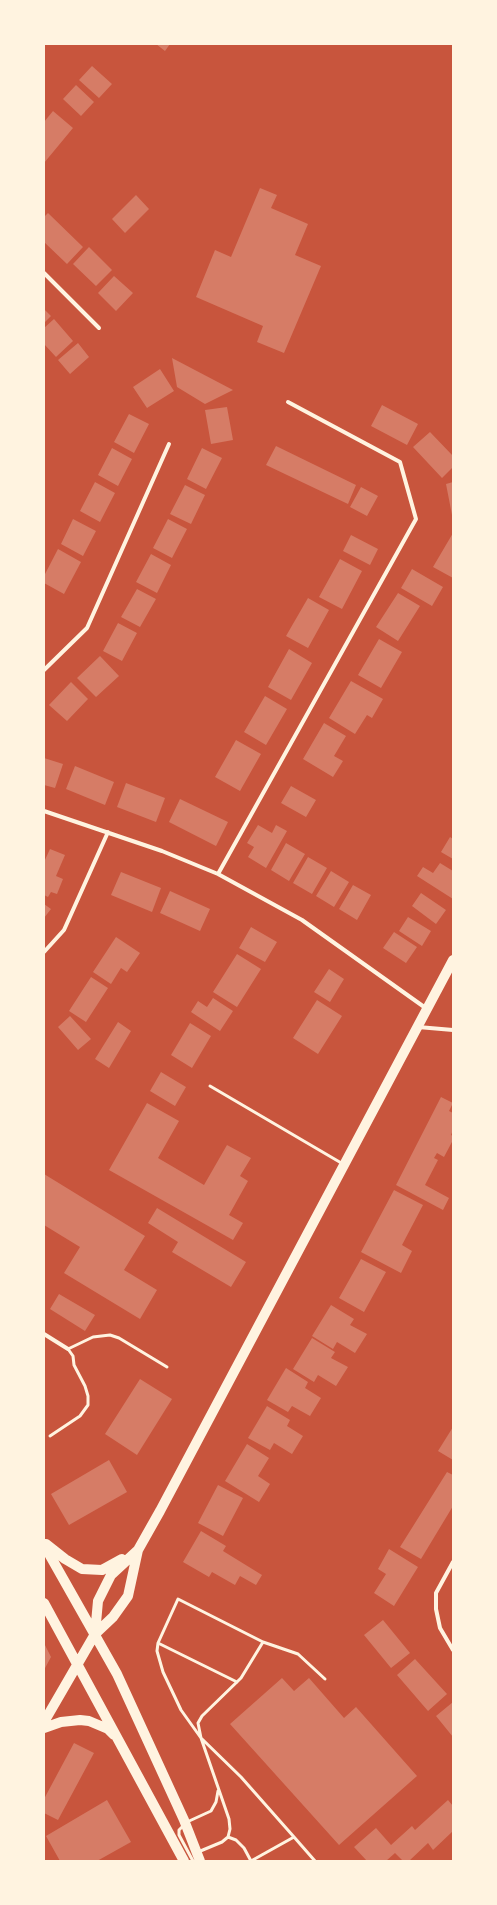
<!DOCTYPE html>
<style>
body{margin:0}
#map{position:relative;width:497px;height:1905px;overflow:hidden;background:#c8553d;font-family:Lato,sans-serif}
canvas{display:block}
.frame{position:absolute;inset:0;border:45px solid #fff3e0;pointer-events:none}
</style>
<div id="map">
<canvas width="497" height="1905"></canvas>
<div class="frame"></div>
</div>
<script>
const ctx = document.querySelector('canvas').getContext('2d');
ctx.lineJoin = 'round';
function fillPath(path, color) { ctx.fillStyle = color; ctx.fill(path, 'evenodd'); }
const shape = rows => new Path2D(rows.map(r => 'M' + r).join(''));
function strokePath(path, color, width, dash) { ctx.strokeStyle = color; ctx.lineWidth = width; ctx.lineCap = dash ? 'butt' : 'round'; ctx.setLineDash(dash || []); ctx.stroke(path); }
fillPath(shape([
 [156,44,170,44,165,51],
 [92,66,112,84,99,98,79,80],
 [76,85,94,102,81,116,63,99],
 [53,111,73,128,44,163,44,122],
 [260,188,277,195,271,208,308,224,295,255,321,266,284,353,257,342,263,326,196,297,215,250,231,257],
 [136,195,149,209,125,233,112,219],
 [48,213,83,247,67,264,44,242,44,217],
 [89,247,112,270,96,286,73,264],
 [114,276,133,293,116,311,98,293],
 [44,309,51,316,44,323],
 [54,319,73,341,56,357,44,344,44,328],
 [78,343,89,357,70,374,58,360],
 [172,358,233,390,205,404,177,387],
 [160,369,174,391,147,408,133,387],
 [382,405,418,424,407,445,371,426],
 [227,407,233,440,211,444,205,410],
 [129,414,149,424,134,453,114,442],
 [430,432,453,456,453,467,442,478,413,447],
 [276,446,356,485,348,504,266,465],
 [112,448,132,459,118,486,98,475],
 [202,448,222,458,206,489,187,479],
 [95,482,115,493,100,522,80,511],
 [453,482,453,515,452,515,446,484],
 [185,485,205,495,191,524,170,514],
 [361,487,378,496,367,516,350,507],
 [73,519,96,531,83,556,61,544],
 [168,519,187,529,172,558,153,548],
 [453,533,453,578,433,567],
 [351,535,378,549,370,565,343,551],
 [58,549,81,562,64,594,44,583,44,576],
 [151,554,171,565,157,593,136,582],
 [340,559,362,571,342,609,319,597],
 [412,569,443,587,432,606,401,588],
 [137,589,156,599,140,627,121,617],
 [398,593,420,606,398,641,376,627],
 [308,598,329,610,308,648,286,636],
 [118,623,137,633,122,661,103,651],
 [379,639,402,652,381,688,358,675],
 [289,649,312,663,291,700,268,687],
 [100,656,119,676,96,697,77,678],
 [351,681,383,699,372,718,367,715,355,734,329,718],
 [71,682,88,699,67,721,49,705],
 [265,696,287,709,266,745,244,732],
 [324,723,346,736,334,756,343,761,333,777,303,759],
 [236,740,261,754,240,791,215,777],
 [44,758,63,764,55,788,44,785],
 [75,766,114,782,105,805,66,789],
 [126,783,165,798,156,822,117,807],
 [291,786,316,800,306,817,281,803],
 [180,799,228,822,216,846,169,822],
 [258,825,272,833,276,825,287,831,266,868,248,857,254,847,247,843],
 [450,837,453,839,453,859,441,852],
 [286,843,305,854,289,881,271,870],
 [50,849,65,855,56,876,63,879,57,894,51,892,48,897,44,895,44,862],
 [308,857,327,868,312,894,293,883],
 [440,863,453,871,453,899,417,876,423,867,433,873],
 [331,871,349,882,334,907,316,896],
 [121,872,161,888,152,912,111,895],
 [353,885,371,895,357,920,339,909],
 [170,891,210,909,200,931,160,913],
 [421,893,446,910,436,924,412,906],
 [44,904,51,909,44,918],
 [408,917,431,931,422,946,399,931],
 [251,927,277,942,265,962,239,948],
 [394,932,417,947,406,963,383,948],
 [116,937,140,953,127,972,121,968,111,984,93,972],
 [237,954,261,969,237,1007,213,992],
 [329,969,344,979,330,1002,314,992],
 [91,977,108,988,86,1022,69,1011],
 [213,998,233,1011,220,1031,191,1012,198,1001,207,1007],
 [317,1000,342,1016,318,1054,293,1038],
 [70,1016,91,1039,78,1050,58,1027],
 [118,1022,131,1031,109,1068,95,1059],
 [190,1023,211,1036,192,1068,171,1055],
 [161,1072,186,1087,175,1106,150,1091],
 [441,1097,453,1103,449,1111,453,1113,453,1130,451,1135,453,1136,453,1140,444,1157,437,1153,434,1158,438,1160,425,1185,449,1198,443,1210,396,1185],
 [147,1103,179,1121,158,1158,204,1185,227,1145,251,1158,240,1176,248,1181,229,1215,243,1223,233,1240,109,1170],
 [44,1174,145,1236,124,1270,157,1290,140,1319,64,1273,80,1247,44,1225],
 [394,1190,423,1205,402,1245,412,1251,401,1273,361,1252],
 [157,1208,246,1262,231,1287,172,1252,178,1242,148,1223],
 [361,1259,386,1272,364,1312,339,1298],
 [59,1294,95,1315,85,1331,50,1309],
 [331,1305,354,1319,350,1325,367,1334,355,1353,337,1342,333,1349,312,1336],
 [312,1338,335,1352,331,1358,348,1367,336,1386,318,1375,314,1382,293,1369],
 [286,1368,308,1382,305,1388,321,1398,310,1416,292,1406,288,1412,267,1400],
 [140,1379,172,1399,137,1455,105,1434],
 [267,1406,290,1420,287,1426,303,1436,292,1454,274,1443,270,1450,248,1438],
 [453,1427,453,1460,438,1451],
 [247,1444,269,1458,258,1476,270,1484,259,1502,225,1481],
 [109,1460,127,1492,69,1525,51,1494],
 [447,1472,453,1475,453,1506,421,1559,400,1547],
 [218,1485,243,1498,223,1536,198,1523],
 [201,1531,226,1546,223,1551,262,1575,256,1585,240,1576,235,1585,212,1572,209,1577,183,1562],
 [389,1549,418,1567,394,1606,374,1593,386,1574,378,1569],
 [383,1620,410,1653,391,1668,364,1635],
 [44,1643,51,1657,44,1670],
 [415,1659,447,1694,428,1711,397,1675],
 [282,1678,294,1691,309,1678,344,1718,356,1707,417,1776,339,1845,230,1724],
 [453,1702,453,1737,436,1716],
 [74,1743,94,1753,58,1820,44,1813,44,1799],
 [107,1800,131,1842,97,1861,60,1861,46,1836],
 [448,1800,453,1806,453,1831,433,1850,428,1843,409,1861,403,1861,395,1853,386,1861,367,1861,354,1847,376,1828,391,1845,412,1826,415,1830]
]), '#d67c66');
strokePath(shape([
 [210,1086,343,1164],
 [50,1436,80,1416,88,1405,88,1396,85,1386,74,1365,73,1356,68,1349,93,1337,110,1335,119,1338,167,1367],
 [158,1643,237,1682],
 [187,1822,211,1811,216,1802,218,1791],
 [183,1826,179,1830,179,1835,193,1861],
 [228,1837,236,1840,244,1848,251,1861,294,1837,241,1777,201,1738,181,1710,163,1672,157,1651,158,1643,178,1599,263,1642,298,1654,325,1679],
 [294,1837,315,1861],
 [198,1852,222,1842,228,1837,230,1829,229,1819,201,1738,198,1723,202,1716,241,1678,263,1642]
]), '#fff3e0', 3);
strokePath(shape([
 [44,273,99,328],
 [44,670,87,628,169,444],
 [44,811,162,851,218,874,302,920,427,1009],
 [218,874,416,519,400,462,288,402],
 [44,952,64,930,108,832],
 [418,1027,453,1030],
 [44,1334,68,1349],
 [453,1562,436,1593,436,1609,440,1628,453,1650]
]), '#fff3e0', 4);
strokePath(shape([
 [46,1544,65,1559,82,1569,102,1570,122,1559],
 [44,1545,117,1674,184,1820,200,1861],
 [44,1603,184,1861],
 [95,1634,98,1601,111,1575,138,1550,160,1511,453,960],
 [44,1722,95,1634,113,1617,128,1596,138,1550],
 [44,1728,61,1722,80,1720,89,1721,108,1729,114,1735]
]), '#fff3e0', 10);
</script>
